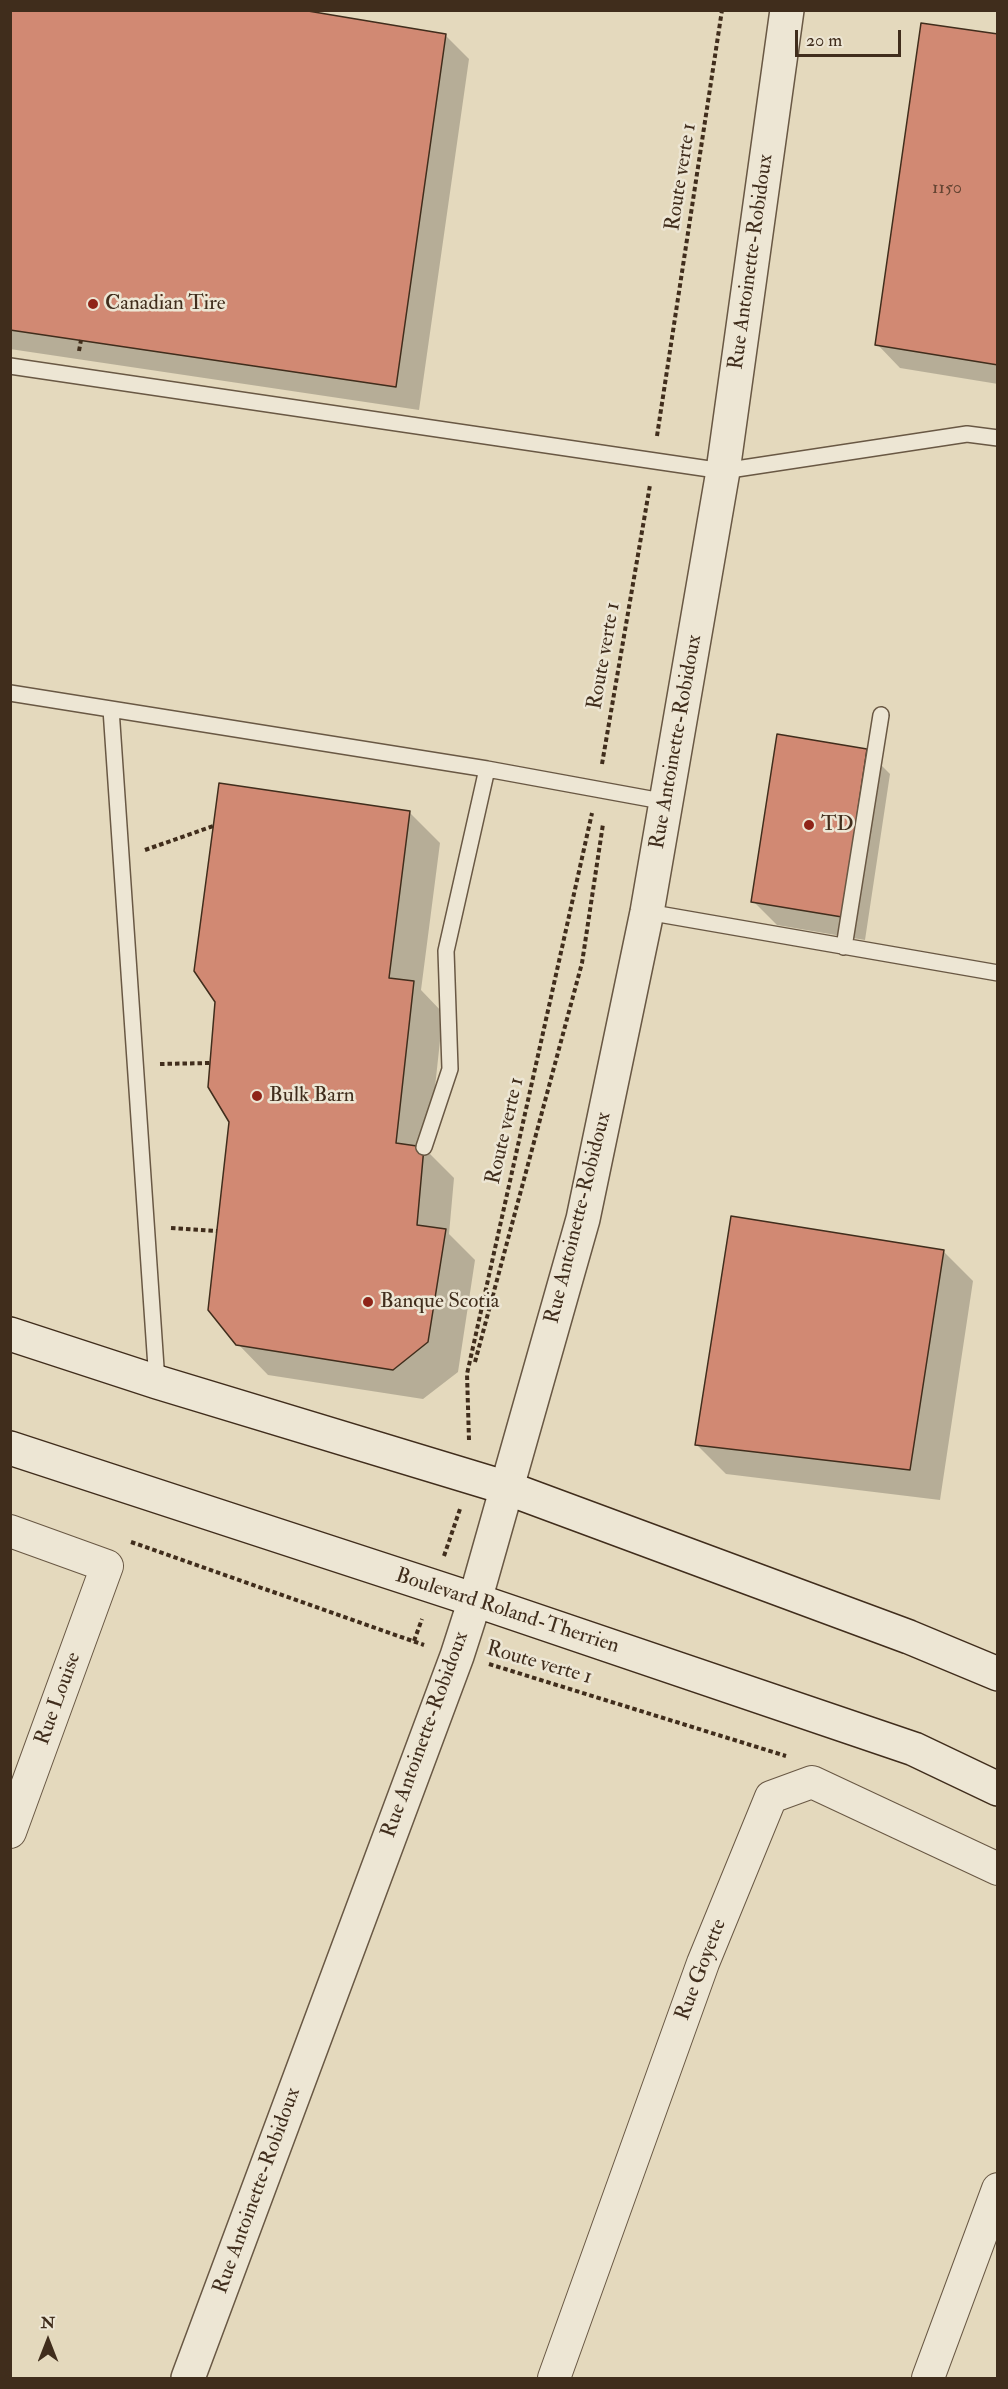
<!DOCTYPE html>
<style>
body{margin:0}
#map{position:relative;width:1008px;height:2389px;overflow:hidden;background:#e4d9bd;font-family:"IM FELL Double Pica",serif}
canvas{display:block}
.frame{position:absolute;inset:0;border:12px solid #402d1c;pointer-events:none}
.north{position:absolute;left:18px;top:2311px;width:60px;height:60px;-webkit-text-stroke:4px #ede6d4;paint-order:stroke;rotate:0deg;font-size:16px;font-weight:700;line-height:24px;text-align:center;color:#402d1c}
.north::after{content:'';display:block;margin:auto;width:21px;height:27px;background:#402d1c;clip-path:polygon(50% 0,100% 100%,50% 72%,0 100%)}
.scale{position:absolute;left:795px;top:30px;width:106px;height:27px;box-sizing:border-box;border:3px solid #402d1c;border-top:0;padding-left:8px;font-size:18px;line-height:21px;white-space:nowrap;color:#402d1c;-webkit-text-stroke:4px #ede6d4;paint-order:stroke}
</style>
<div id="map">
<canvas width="1008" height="2389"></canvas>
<div class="frame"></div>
<div class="north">N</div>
<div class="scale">20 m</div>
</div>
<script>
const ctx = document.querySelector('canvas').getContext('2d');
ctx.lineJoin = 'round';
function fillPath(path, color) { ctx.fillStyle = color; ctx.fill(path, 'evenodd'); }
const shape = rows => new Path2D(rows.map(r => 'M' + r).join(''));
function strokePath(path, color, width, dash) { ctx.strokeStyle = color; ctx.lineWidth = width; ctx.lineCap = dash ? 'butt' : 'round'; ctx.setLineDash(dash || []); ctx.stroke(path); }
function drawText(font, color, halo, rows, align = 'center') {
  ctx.font = font + ' "IM FELL Double Pica",serif'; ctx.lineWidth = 5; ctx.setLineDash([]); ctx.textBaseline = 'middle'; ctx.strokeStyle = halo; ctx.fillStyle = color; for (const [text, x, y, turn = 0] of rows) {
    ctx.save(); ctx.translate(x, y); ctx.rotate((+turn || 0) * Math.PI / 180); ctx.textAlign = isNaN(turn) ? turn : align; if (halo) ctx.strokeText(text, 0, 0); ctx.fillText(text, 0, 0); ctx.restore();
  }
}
fillPath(shape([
 [10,10,445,35,469,59,419,410,10,349],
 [998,36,998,384,900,368,877,344],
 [866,750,890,774,865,940,777,925,753,901],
 [410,813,440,843,421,990,443,1013,428,1152,454,1178,449,1234,475,1260,458,1372,423,1399,268,1375,238,1344],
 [943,1251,973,1281,940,1500,726,1474,696,1444]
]), '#0003');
const building = shape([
 [10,10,302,10,446,34,396,387,10,330,10,10],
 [921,23,998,34,998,365,875,345,921,23],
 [777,734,867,749,842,917,751,902,777,734],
 [219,783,410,811,389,978,414,981,396,1143,424,1147,417,1225,446,1229,428,1342,393,1370,236,1345,208,1310,229,1122,208,1087,215,1002,194,971,219,783],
 [731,1216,944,1250,910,1470,695,1445,731,1216]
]);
fillPath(building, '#d18973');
strokePath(building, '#402d1c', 1.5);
const service = shape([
 [10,366,723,471,967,434,998,438],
 [10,693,487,769,667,802],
 [111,709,157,1382],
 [647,912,998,973],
 [844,947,881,715],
 [424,1147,450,1069,446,951,487,769]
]);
const minor = shape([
 [10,1531,107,1566,10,1832],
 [554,2378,703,1963,771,1797,812,1782,998,1869],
 [928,2378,998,2189]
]);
const tertiary = shape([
 [188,2378,457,1656,475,1600,583,1219,647,912,723,471,787,10]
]);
const secondary = shape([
 [10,1334,157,1382,507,1488,909,1637,998,1674],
 [10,1448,475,1600,914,1749,998,1789]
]);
strokePath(service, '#695844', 18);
strokePath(minor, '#695844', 34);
strokePath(tertiary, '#695844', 36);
strokePath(secondary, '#402d1c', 36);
strokePath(shape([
 [79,351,81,340],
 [657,436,722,10],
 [602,764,650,485],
 [145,850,213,826],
 [160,1064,210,1063],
 [171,1228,217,1231],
 [475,1362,582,963,603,824],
 [469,1440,467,1374,592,813],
 [131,1542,424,1645],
 [444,1556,460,1509],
 [414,1641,422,1619],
 [489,1664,786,1756]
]), '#402d1c', 4, [4.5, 3]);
strokePath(service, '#ede6d4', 15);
strokePath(minor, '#ede6d4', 32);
strokePath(tertiary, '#ede6d4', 33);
strokePath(secondary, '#ede6d4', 33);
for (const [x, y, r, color] of [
 [93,304,6,"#8f2418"],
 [809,825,6,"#8f2418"],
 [257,1096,6,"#8f2418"],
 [368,1302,6,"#8f2418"]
]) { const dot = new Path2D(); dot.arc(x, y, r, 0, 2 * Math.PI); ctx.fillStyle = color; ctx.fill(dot); strokePath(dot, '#ede6d4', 2); }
drawText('18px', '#644432', null, [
 ["1150",947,189]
]);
drawText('21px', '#402d1c', '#ede6d4', [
 ["Route verte 1",682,177,-81],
 ["Rue Antoinette-Robidoux",752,262,-82],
 ["Route verte 1",605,656,-80],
 ["Rue Antoinette-Robidoux",677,742,-80],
 ["Route verte 1",506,1131,-77],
 ["Rue Antoinette-Robidoux",579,1218,-76],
 ["Boulevard Roland-Therrien",507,1612,18],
 ["Route verte 1",539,1664,16],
 ["Rue Louise",59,1699,-70],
 ["Rue Antoinette-Robidoux",426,1735,-70],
 ["Rue Goyette",702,1970,-69],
 ["Rue Antoinette-Robidoux",258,2191,-70]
]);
drawText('21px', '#402d1c', '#ede6d4', [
 ["Canadian Tire",105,304],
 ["TD",821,825],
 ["Bulk Barn",269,1096],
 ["Banque Scotia",380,1302]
], 'left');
</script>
